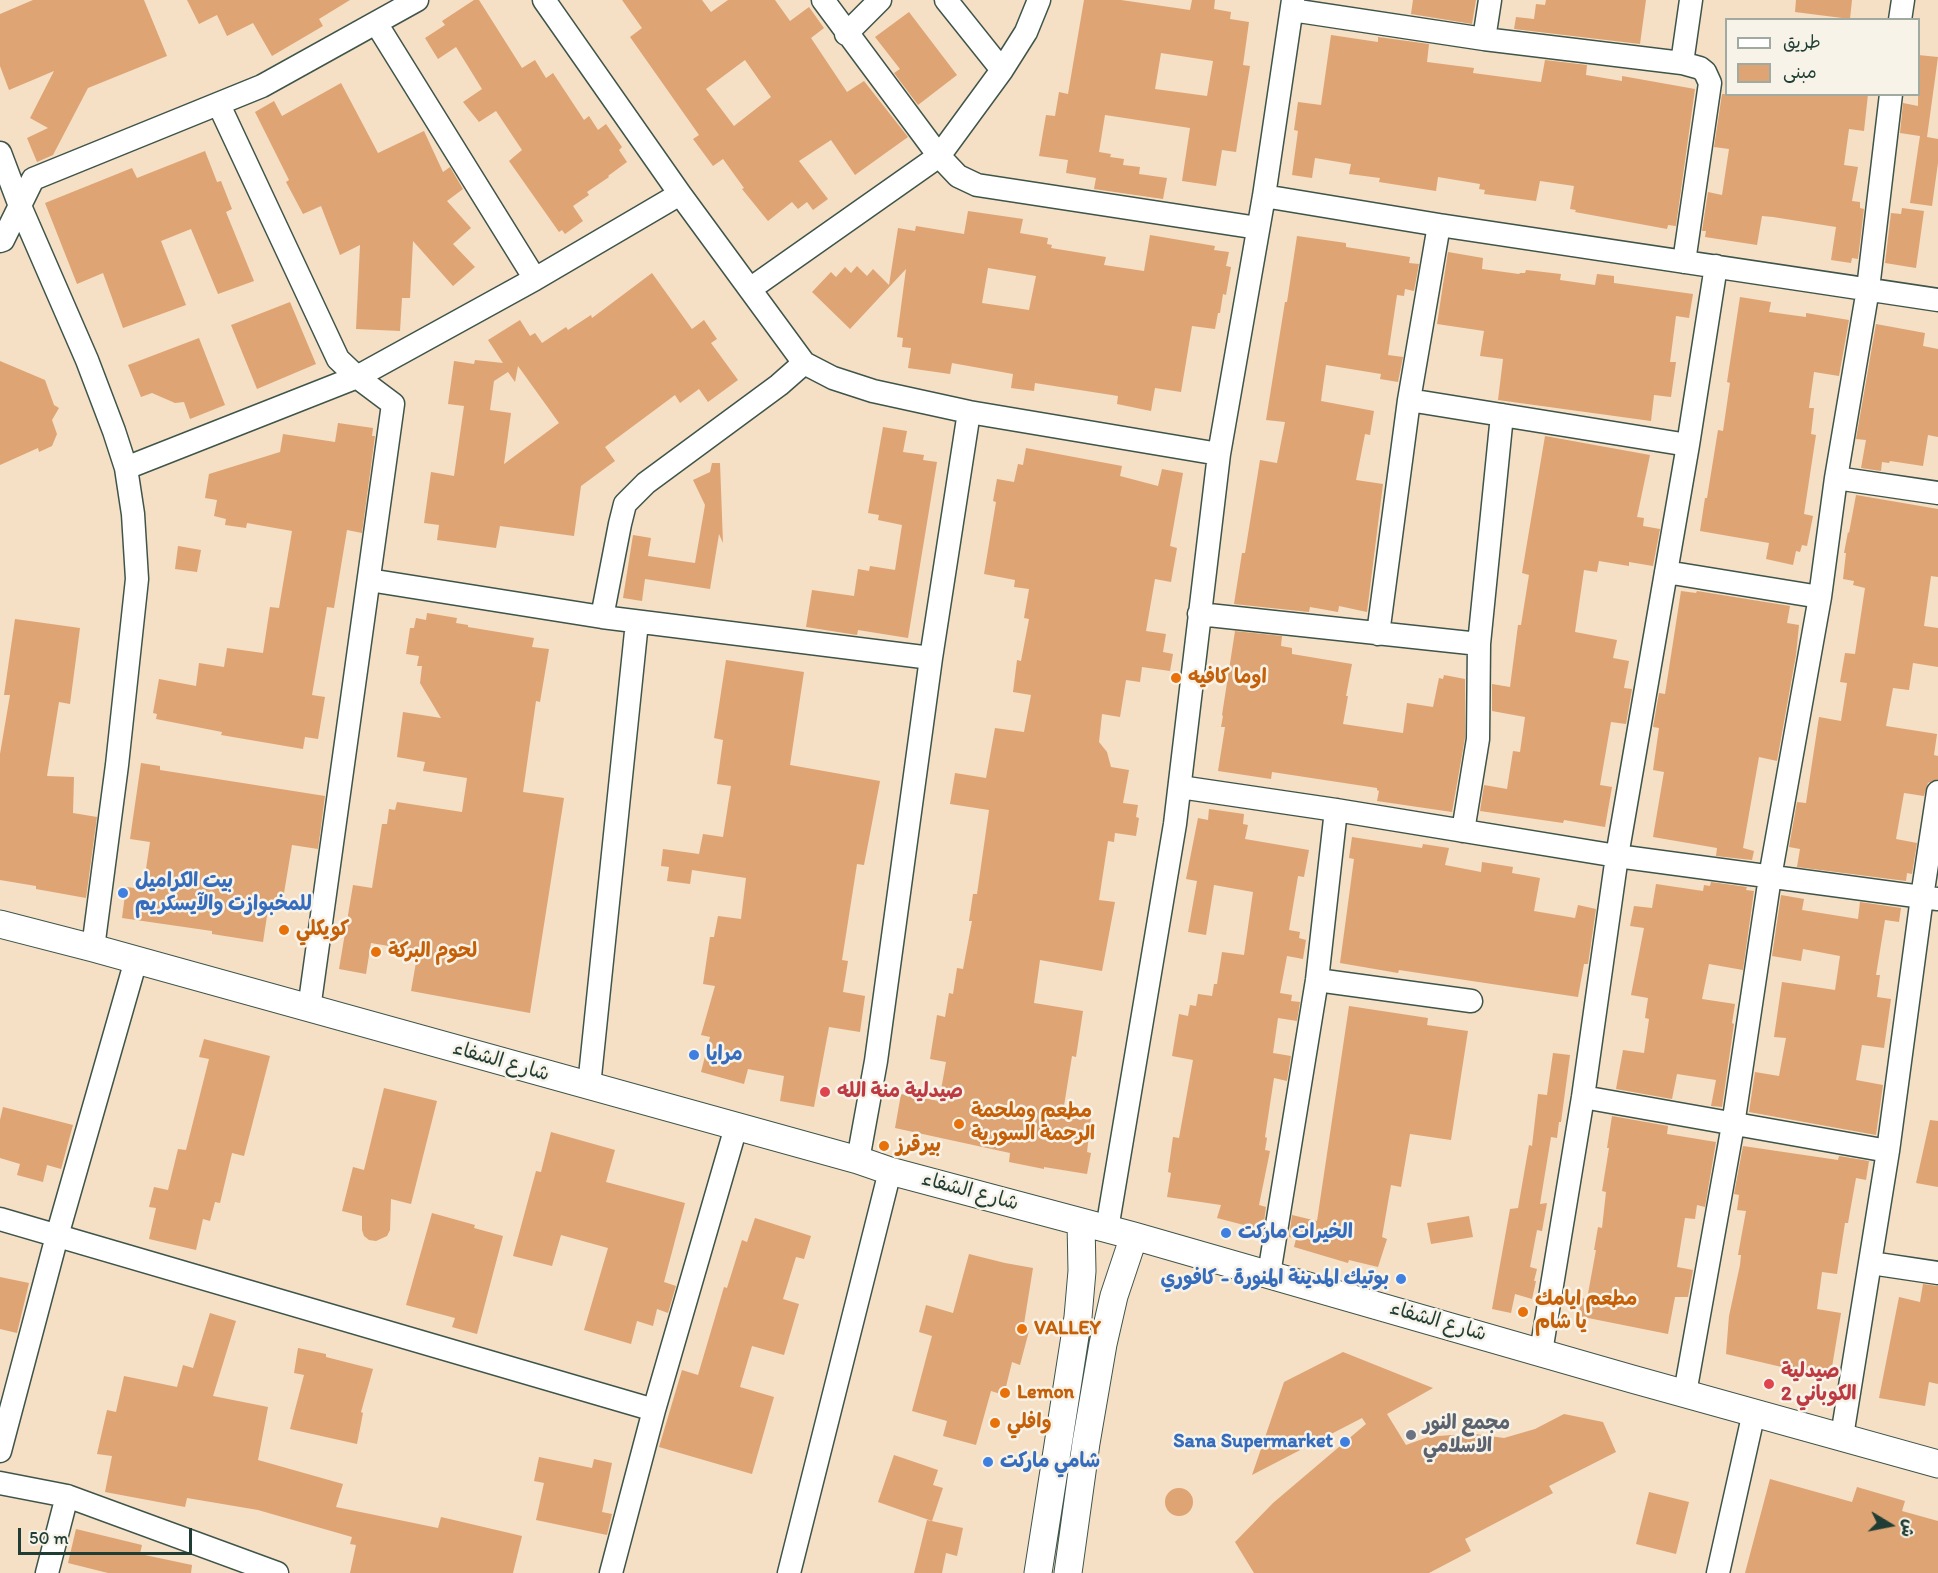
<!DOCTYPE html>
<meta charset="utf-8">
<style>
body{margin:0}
#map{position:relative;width:1938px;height:1573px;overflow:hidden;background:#f5dfc5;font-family:Itim,"Playpen Sans Arabic",sans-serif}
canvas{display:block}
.legend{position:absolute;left:1725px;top:18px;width:195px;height:78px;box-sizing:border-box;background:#f7f3e8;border:2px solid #a1aaa0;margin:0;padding:8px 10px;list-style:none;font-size:18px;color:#1f3d34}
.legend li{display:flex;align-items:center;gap:12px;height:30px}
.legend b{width:30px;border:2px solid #a1aaa0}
.north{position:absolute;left:1860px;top:1495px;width:60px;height:60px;-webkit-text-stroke:4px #f7f3e8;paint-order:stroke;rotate:100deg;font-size:16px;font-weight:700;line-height:24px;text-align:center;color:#1f3d34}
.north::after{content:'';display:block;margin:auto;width:21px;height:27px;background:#1f3d34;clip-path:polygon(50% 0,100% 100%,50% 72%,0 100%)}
.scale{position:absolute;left:18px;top:1528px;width:174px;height:27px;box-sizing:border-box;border:3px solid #1f3d34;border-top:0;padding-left:8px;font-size:18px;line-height:21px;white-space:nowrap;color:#1f3d34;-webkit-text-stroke:4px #f7f3e8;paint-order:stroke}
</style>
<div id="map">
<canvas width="1938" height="1573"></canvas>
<ul class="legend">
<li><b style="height:8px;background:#fff"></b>طريق</li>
<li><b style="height:16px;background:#dea474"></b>مبنى</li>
</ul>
<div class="north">ش</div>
<div class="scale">50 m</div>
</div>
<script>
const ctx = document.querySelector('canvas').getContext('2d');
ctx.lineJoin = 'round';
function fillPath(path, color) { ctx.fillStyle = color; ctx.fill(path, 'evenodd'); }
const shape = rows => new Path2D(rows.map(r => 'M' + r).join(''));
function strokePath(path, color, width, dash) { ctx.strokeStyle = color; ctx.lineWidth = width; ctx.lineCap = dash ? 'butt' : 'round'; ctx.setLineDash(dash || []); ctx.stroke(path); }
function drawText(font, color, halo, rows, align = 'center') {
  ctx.font = font + ' Itim,"Playpen Sans Arabic",sans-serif'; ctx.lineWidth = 5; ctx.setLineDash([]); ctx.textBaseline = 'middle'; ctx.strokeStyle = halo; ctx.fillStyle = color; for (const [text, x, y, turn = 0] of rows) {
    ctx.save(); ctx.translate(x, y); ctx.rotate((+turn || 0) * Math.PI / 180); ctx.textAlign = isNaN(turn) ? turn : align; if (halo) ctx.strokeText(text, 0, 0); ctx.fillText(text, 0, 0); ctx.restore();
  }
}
fillPath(shape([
 [33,0,144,0,167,56,88,88,53,155,37,162,27,138,48,128,30,118,54,71,9,90,0,66,0,14],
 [187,0,350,0,319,19,323,26,272,56,253,23,227,36,217,15,199,24],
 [474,0,479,0,522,68,535,60,546,78,553,73,584,120,589,116,598,130,606,124,622,147,619,150,627,162,608,176,609,177,587,192,589,195,573,206,583,221,565,234,562,230,559,232,509,161,522,150,496,111,479,122,463,102,482,89,456,47,438,59,425,38,445,25,442,21],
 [622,0,702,0,711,12,728,0,775,0,790,21,809,7,824,28,811,38,847,92,864,81,908,137,855,175,831,140,799,161,828,199,813,210,807,202,798,209,792,202,768,221,742,189,744,188,723,159,713,166,693,139,699,135,630,37,642,28],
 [745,60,771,97,734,126,706,89],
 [1084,0,1121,0,1190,10,1192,0,1215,0,1214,9,1231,12,1230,19,1249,22,1243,65,1250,66,1236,152,1222,150,1216,186,1182,181,1190,128,1105,115,1099,152,1111,154,1110,157,1124,159,1123,165,1140,167,1139,174,1167,178,1163,199,1094,189,1096,178,1066,173,1068,160,1039,156,1046,115,1055,116,1059,92,1068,94],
 [1161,53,1213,61,1207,96,1155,89],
 [1413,0,1476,0,1472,24,1411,14],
 [1546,0,1646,0,1640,44,1514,29,1516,17,1534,19,1536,4,1545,5],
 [1796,0,1852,0,1850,19,1795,12],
 [909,12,957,75,918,105,894,73,900,69,875,37],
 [1331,35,1378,42,1378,37,1429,44,1427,62,1474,68,1473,73,1541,82,1545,60,1587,65,1586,75,1622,81,1622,76,1695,89,1676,226,1668,225,1667,229,1575,212,1576,210,1570,209,1574,186,1540,181,1536,201,1484,194,1485,190,1479,189,1480,184,1438,177,1436,191,1379,182,1380,178,1349,174,1351,164,1315,158,1312,178,1292,175,1298,131,1294,130,1298,102,1321,105],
 [1918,55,1938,57,1927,137,1938,139,1938,163,1932,206,1910,203,1920,136,1900,133,1903,103,1918,106],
 [341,83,378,153,424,131,443,172,450,167,463,189,447,201,471,228,453,244,475,267,453,286,413,241,410,298,402,298,400,331,356,329,360,245,340,255,321,206,303,214,286,182,289,180,255,112,274,101,282,116],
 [1722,94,1868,94,1864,131,1849,129,1844,165,1858,167,1852,201,1860,202,1860,208,1864,209,1858,259,1852,258,1851,263,1831,260,1836,227,1773,217,1762,216,1757,245,1705,237,1706,231,1702,231,1708,192,1722,195,1729,149,1714,147],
 [205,151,217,182,221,181,232,209,226,212,254,281,218,294,191,229,161,241,186,305,123,328,103,273,77,284,45,203,132,168,137,178],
 [1902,208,1924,211,1916,268,1885,263,1891,213,1901,214],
 [968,211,1023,219,1020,233,1048,238,1047,244,1052,245,1051,248,1106,257,1104,265,1144,271,1150,235,1215,246,1214,250,1229,252,1226,266,1231,267,1226,295,1223,294,1220,313,1218,313,1215,329,1192,326,1181,392,1155,388,1151,411,1117,404,1118,396,1035,383,1034,391,1011,388,1013,374,952,363,950,374,908,368,911,348,902,347,903,338,897,337,906,269,850,329,812,292,831,272,836,277,845,267,851,273,857,266,867,276,873,269,889,285,898,228,915,231,916,226,964,234],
 [988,268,1036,276,1029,310,982,303],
 [1297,236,1346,243,1346,247,1410,257,1409,263,1419,264,1414,291,1405,289,1404,296,1397,295,1388,355,1403,357,1398,382,1380,379,1381,374,1326,365,1321,401,1374,411,1370,435,1365,434,1356,480,1383,484,1367,612,1339,606,1338,612,1310,607,1309,612,1234,604,1242,553,1245,553,1260,460,1277,463,1285,422,1266,420,1285,302,1287,302],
 [1448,252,1483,258,1482,269,1519,274,1520,273,1525,273,1526,270,1561,274,1560,280,1595,285,1597,274,1614,276,1614,283,1693,294,1689,318,1676,316,1670,362,1676,362,1671,397,1654,395,1651,421,1498,400,1503,359,1480,356,1484,331,1437,324],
 [652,273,692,329,704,320,717,339,711,343,738,380,708,402,699,389,680,403,675,395,605,447,615,461,581,486,574,536,500,526,496,548,437,540,439,525,424,523,431,472,454,476,464,406,448,404,454,361,474,364,475,360,503,363,488,340,520,320,530,336,535,333,542,343,566,327,568,330,591,315,592,318],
 [518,366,559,423,504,464,511,413,490,410,494,381,508,372,515,382],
 [1740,297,1771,302,1769,312,1806,317,1806,313,1849,320,1839,376,1814,372,1809,408,1814,408,1811,434,1816,435,1804,514,1813,516,1807,546,1802,545,1800,552,1796,551,1793,565,1766,559,1769,543,1700,531,1705,498,1707,498,1718,430,1723,431,1730,383,1727,382],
 [290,302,316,364,257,389,231,325],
 [1876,324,1925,333,1923,346,1938,349,1938,437,1928,435,1923,466,1890,461,1889,463,1882,462,1881,471,1861,468,1866,440,1856,439],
 [199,338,225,405,190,419,184,402,175,403,152,393,141,397,128,365],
 [0,361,45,380,54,405,59,408,52,420,57,434,52,446,39,452,38,448,0,465],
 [338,423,373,428,372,436,375,436,362,533,347,530,334,608,327,607,312,695,325,697,318,739,305,737,303,749,221,735,222,732,156,719,157,714,153,713,159,679,196,686,199,663,224,667,227,648,263,653,270,607,279,608,292,531,247,523,246,528,225,525,226,519,214,516,217,500,205,498,209,474,280,452,283,434,335,442],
 [883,427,907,431,903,452,924,455,923,460,937,462,908,638,858,630,857,635,806,627,812,590,854,596,858,569,869,571,870,566,895,570,902,525,878,520,879,515,868,513],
 [1545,436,1650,455,1637,517,1644,518,1643,526,1660,529,1653,566,1629,562,1629,566,1599,561,1597,572,1584,570,1575,632,1617,640,1613,658,1629,661,1624,688,1632,689,1626,724,1611,722,1600,785,1612,787,1605,827,1564,820,1563,823,1480,811,1484,785,1507,789,1513,751,1520,752,1525,717,1492,711,1492,684,1510,687,1518,625,1521,625,1529,575,1522,573],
 [1026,448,1122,466,1120,476,1158,486,1162,469,1183,473,1170,546,1177,548,1171,582,1155,579,1146,631,1166,634,1163,652,1173,654,1170,671,1142,667,1140,682,1126,680,1120,717,1102,714,1099,742,1107,752,1111,767,1129,770,1123,803,1138,805,1136,817,1139,818,1136,836,1115,833,1114,842,1108,841,1099,900,1115,902,1102,971,1040,960,1034,1003,1083,1011,1076,1057,1072,1056,1063,1112,1091,1117,1087,1152,1091,1153,1087,1174,1044,1167,1044,1169,1009,1162,1010,1153,895,1128,901,1094,939,1101,946,1062,930,1059,937,1015,945,1017,949,993,953,994,957,968,963,969,972,921,969,921,973,894,977,894,989,810,950,804,955,773,986,778,995,728,1024,732,1031,695,1013,692,1017,660,1021,661,1029,619,1024,618,1029,589,1014,587,1015,580,984,574,996,502,993,501,997,479,1014,482,1018,464,1023,465],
 [712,463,720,463,723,543,719,534,710,589,645,579,642,601,623,598,633,535,651,538,648,556,695,563,705,505,693,480,710,472],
 [1856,495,1938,509,1938,577,1931,576,1924,626,1938,628,1938,667,1913,663,1909,690,1893,688,1886,726,1937,734,1934,755,1938,756,1938,779,1928,783,1924,796,1904,793,1896,839,1917,843,1912,874,1907,873,1906,881,1797,867,1800,849,1789,847,1797,802,1806,803,1819,717,1841,721,1847,683,1840,682,1845,653,1855,654,1865,588,1853,585,1854,581,1843,579,1846,553,1844,553,1848,532,1849,533],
 [178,546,201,550,197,572,175,569],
 [1681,591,1696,593,1697,591,1790,606,1787,623,1799,625,1796,655,1777,761,1759,757,1743,848,1754,851,1752,860,1716,856,1717,848,1653,837,1664,772,1653,770,1659,728,1653,727,1659,693,1665,694],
 [427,613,457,618,456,623,468,625,468,627,534,638,532,647,549,649,540,702,536,701,523,792,564,798,530,1013,411,991,418,951,371,943,366,974,339,969,353,885,372,888,382,824,387,824,389,809,395,810,397,802,462,812,467,778,423,771,425,762,397,757,403,712,441,718,420,683,422,666,417,666,419,656,406,654,410,628,414,628,416,618,426,620],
 [15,619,80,628,70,704,59,702,47,776,74,777,73,813,97,817,86,898,36,889,36,886,0,880,0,754,10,695,4,695],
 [1235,631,1282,636,1281,646,1292,648,1292,654,1352,664,1346,696,1348,696,1343,724,1403,733,1407,703,1433,707,1439,678,1443,679,1444,675,1465,679,1465,738,1452,812,1377,801,1379,791,1377,790,1377,788,1272,772,1271,779,1218,771,1225,727,1221,727,1223,716,1222,715],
 [726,660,804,672,790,765,880,781,864,865,857,864,842,960,848,961,843,992,865,996,860,1032,829,1027,814,1107,780,1101,784,1076,748,1069,744,1084,701,1072,710,1037,701,1035,715,986,703,984,710,937,714,937,718,916,741,919,746,878,692,870,690,884,667,881,669,867,661,866,663,849,699,854,703,834,723,837,731,786,717,784,723,740,714,738],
 [141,763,160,766,160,770,325,796,318,849,292,845,282,905,269,903,263,942,212,934,212,931,122,918,126,887,143,889,150,842,130,839],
 [1209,809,1244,814,1243,824,1248,825,1245,839,1309,850,1304,877,1298,876,1289,930,1300,932,1299,938,1306,940,1303,959,1287,956,1280,993,1292,995,1291,1001,1300,1002,1297,1021,1278,1018,1273,1053,1291,1056,1287,1081,1274,1078,1265,1137,1267,1138,1265,1150,1270,1151,1259,1205,1266,1207,1263,1230,1217,1218,1221,1205,1167,1197,1171,1173,1168,1172,1173,1137,1179,1138,1193,1060,1172,1056,1179,1014,1188,1016,1190,1005,1196,1006,1198,994,1212,996,1214,984,1217,984,1222,952,1244,955,1253,892,1214,885,1206,935,1188,932,1197,881,1186,879,1198,818,1208,820],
 [1352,837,1422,848,1423,844,1449,848,1445,865,1481,872,1482,862,1513,867,1512,873,1540,878,1534,911,1575,918,1578,905,1596,909,1588,964,1584,964,1578,997,1399,970,1398,973,1340,963,1354,859,1349,858],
 [1711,882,1747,887,1746,890,1754,891,1743,970,1709,964,1702,999,1735,1004,1732,1023,1734,1024,1722,1107,1711,1106,1716,1080,1677,1074,1672,1099,1616,1089,1623,1050,1644,1053,1649,1019,1645,1018,1648,998,1631,995,1644,928,1630,926,1634,906,1652,908,1656,884,1703,891,1704,885,1710,886],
 [1781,895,1804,899,1802,910,1858,919,1860,902,1901,908,1899,922,1885,920,1876,975,1880,975,1877,997,1891,999,1884,1048,1862,1045,1856,1080,1883,1085,1876,1135,1749,1112,1755,1072,1779,1076,1786,1038,1774,1037,1782,982,1835,990,1840,956,1803,949,1801,961,1772,956],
 [1349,1006,1428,1018,1427,1025,1468,1031,1451,1140,1410,1134,1401,1187,1391,1185,1382,1237,1387,1239,1378,1267,1349,1260,1348,1263,1294,1247,1296,1239,1289,1237,1292,1215,1317,1221],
 [204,1039,270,1056,244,1156,232,1153,220,1203,215,1202,210,1221,203,1219,196,1250,149,1239,156,1208,149,1207,154,1187,168,1190,178,1149,186,1150,209,1059,199,1057],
 [1553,1053,1570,1055,1561,1122,1559,1122,1557,1138,1551,1137,1540,1204,1547,1203,1542,1231,1537,1230,1530,1267,1537,1269,1534,1281,1536,1281,1532,1299,1515,1294,1511,1313,1492,1309,1510,1209,1518,1208,1529,1145,1532,1146,1538,1094,1547,1095],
 [384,1088,437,1101,411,1204,391,1199,390,1230,387,1236,376,1241,369,1240,364,1236,362,1230,362,1216,342,1211,353,1167,364,1170],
 [3,1107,73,1125,61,1169,47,1165,43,1182,17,1175,20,1164,0,1158,0,1120],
 [1612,1116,1668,1126,1667,1134,1716,1142,1705,1207,1697,1205,1695,1219,1685,1218,1677,1267,1693,1270,1688,1297,1675,1297,1668,1334,1578,1316,1582,1298,1587,1299,1596,1250,1594,1250,1598,1227,1602,1228,1606,1192,1602,1191,1609,1148,1607,1148],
 [1930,1120,1938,1121,1938,1187,1916,1183],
 [551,1132,615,1150,606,1182,685,1203,664,1282,676,1286,668,1313,657,1309,653,1326,637,1321,631,1344,584,1330,608,1248,561,1235,552,1266,513,1256,536,1171,541,1172],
 [1743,1146,1838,1160,1839,1156,1869,1161,1866,1180,1856,1178,1848,1223,1845,1223,1837,1274,1822,1272,1817,1309,1841,1313,1830,1379,1786,1371,1786,1368,1726,1354,1729,1316,1740,1265,1741,1255,1738,1255,1746,1211,1737,1210,1739,1195,1734,1194],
 [432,1213,475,1225,474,1228,503,1236,477,1334,452,1327,455,1318,406,1305],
 [1469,1216,1473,1237,1431,1244,1427,1223],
 [755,1218,811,1236,804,1259,796,1257,783,1299,799,1304,784,1355,752,1346,740,1387,774,1397,752,1474,659,1447,682,1370,698,1375,724,1287,727,1288,742,1240,747,1242],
 [969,1254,1005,1263,1033,1268,1023,1330,1029,1331,1020,1365,1012,1362,1004,1395,991,1391,976,1445,943,1436,947,1421,912,1411,932,1336,919,1332,926,1305,953,1313],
 [0,1277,29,1283,17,1333,0,1329],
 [1923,1284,1938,1286,1938,1384,1929,1382,1925,1406,1879,1398,1899,1297,1920,1302],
 [210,1313,236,1321,213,1396,268,1407,258,1460,343,1484,336,1507,438,1528,441,1517,522,1536,513,1573,350,1573,356,1545,350,1544,352,1537,258,1510,187,1498,185,1507,105,1492,112,1456,97,1454,107,1410,116,1412,124,1376,177,1387,183,1365,193,1368],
 [298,1348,326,1354,326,1357,373,1369,361,1412,363,1413,357,1444,290,1429,304,1375,294,1373],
 [1343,1352,1433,1388,1387,1414,1406,1445,1428,1437,1451,1435,1475,1434,1504,1438,1535,1429,1564,1414,1603,1422,1616,1452,1549,1486,1553,1493,1465,1539,1471,1551,1429,1573,1254,1573,1235,1542,1273,1503,1366,1424,1362,1418,1252,1475,1284,1382],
 [894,1455,938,1470,933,1485,943,1488,932,1521,878,1502],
 [539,1457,592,1468,594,1459,612,1463,602,1512,612,1514,607,1535,536,1520,544,1483,534,1481],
 [1770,1479,1852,1502,1857,1487,1905,1501,1902,1511,1938,1521,1938,1573,1745,1573],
 '1165 1502a14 14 0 1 1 28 0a14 14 0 1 1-28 0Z',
 [1649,1492,1689,1502,1676,1554,1636,1544],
 [927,1520,963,1528,957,1556,946,1553,942,1573,914,1573],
 [76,1529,142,1545,140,1554,192,1565,191,1573,108,1573,68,1563]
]), '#dea474');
const minor = shape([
 [544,0,680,194,804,363,833,378,873,391,969,412,931,658,876,1061,858,1160],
 [823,0,939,156,958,176,977,185,1258,228],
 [946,0,1002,70],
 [1292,10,1484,39,1682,63,1700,68,1705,72,1710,83,1684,262],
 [1900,20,1903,0],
 [376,23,535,279],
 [846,34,880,0],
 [1484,39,1490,0],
 [1682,63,1691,0],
 [219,105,338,359,357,377,393,404,309,1009],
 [0,153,20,206,87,360,114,431,126,468,133,514,137,579,117,765,93,948],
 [1264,196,1439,225,1938,300],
 [0,241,3,240,33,179,262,86,417,0],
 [750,289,939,156,1002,70,1026,32,1039,0],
 [1409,400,1688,445],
 [969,412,1219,454],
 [126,468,357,377,535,279,680,194],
 [1836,478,1938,493],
 [1666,572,1820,597],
 [369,580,602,617,931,658],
 [1199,614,1479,644],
 [602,617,620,524,625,504,646,483,779,385,804,363],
 [1378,634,1409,400,1439,225],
 [1180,787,1336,810,1617,856,1938,899],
 [1463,831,1478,739,1479,644,1502,415],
 [1317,980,1471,1001],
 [589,1086,637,622],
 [1583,1097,1888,1151],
 [0,1219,654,1410],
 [1107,1229,1175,824,1219,454,1264,196,1293,0],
 [1871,1263,1938,1273],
 [1269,1274,1317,980,1336,810],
 [1541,1352,1583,1097,1617,856,1688,445,1716,266],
 [1685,1393,1733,1125,1770,877,1820,597,1836,478,1868,289,1891,94],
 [1842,1436,1888,1151,1922,897,1938,792],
 [0,1451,57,1236,136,960],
 [0,1483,67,1496,277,1573],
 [47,1573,67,1496],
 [611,1573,654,1410,736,1127],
 [789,1573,890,1171],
 [1718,1573,1754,1412]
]);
const tertiary = shape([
 [0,924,93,948,858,1160,890,1171,1134,1236,1632,1379,1938,1464],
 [1038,1573,1078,1317,1082,1271,1081,1222],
 [1068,1573,1086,1443,1103,1344,1114,1296,1134,1236]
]);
strokePath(minor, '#3f554a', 25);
strokePath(tertiary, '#3f554a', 29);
strokePath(minor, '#fff', 22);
strokePath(tertiary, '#fff', 27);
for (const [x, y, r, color] of [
 [1176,678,6,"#e8710a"],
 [123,893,6,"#3f7fe0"],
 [284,930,6,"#e8710a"],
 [376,952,6,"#e8710a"],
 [694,1055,6,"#3f7fe0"],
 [825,1092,6,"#e0444e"],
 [959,1124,6,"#e8710a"],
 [884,1146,6,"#e8710a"],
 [1226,1233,6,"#3f7fe0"],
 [1401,1279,6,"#3f7fe0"],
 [1523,1312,6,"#e8710a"],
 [1022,1329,6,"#e8710a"],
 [1769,1384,6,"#e0444e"],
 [1005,1393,6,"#e8710a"],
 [995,1423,6,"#e8710a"],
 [1411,1435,6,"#6b7280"],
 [1345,1442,6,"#3f7fe0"],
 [988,1462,6,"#3f7fe0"]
]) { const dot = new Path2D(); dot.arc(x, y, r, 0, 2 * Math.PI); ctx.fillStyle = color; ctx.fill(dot); strokePath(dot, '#f7f3e8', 2); }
drawText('bold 20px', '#c56008', '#f7f3e8', [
 ["اوما كافيه",1188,678],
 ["كويكلي",296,930],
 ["لحوم البركة",388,952],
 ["مطعم وملحمة",971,1112],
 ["الرحمة السورية",971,1135],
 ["بيرقرز",896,1146],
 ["مطعم ايامك",1535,1300],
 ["يا شام",1535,1323],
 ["VALLEY",1034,1329],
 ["Lemon",1017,1393],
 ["وافلي",1007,1423]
], 'left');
drawText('bold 20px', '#366cbe', '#f7f3e8', [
 ["بيت الكراميل",135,882],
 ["للمخبوازت والآيسكريم",135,905],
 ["مرايا",706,1055],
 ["الخيرات ماركت",1238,1233],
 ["بوتيك المدينة المنورة - كافوري",1389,1279,"right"],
 ["Sana Supermarket",1333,1442,"right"],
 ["شامي ماركت",1000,1462]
], 'left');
drawText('20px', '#1f3d34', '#f7f3e8', [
 ["شارع الشفاء",501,1062,16],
 ["شارع الشفاء",970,1192,15],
 ["شارع الشفاء",1438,1322,16]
]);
drawText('bold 20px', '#be3a42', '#f7f3e8', [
 ["صيدلية منة الله",837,1092],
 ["صيدلية",1781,1372],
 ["الكوباني 2",1781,1395]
], 'left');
drawText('bold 20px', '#5b616d', '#f7f3e8', [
 ["مجمع النور",1423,1424],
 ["الاسلامي",1423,1447]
], 'left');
</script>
